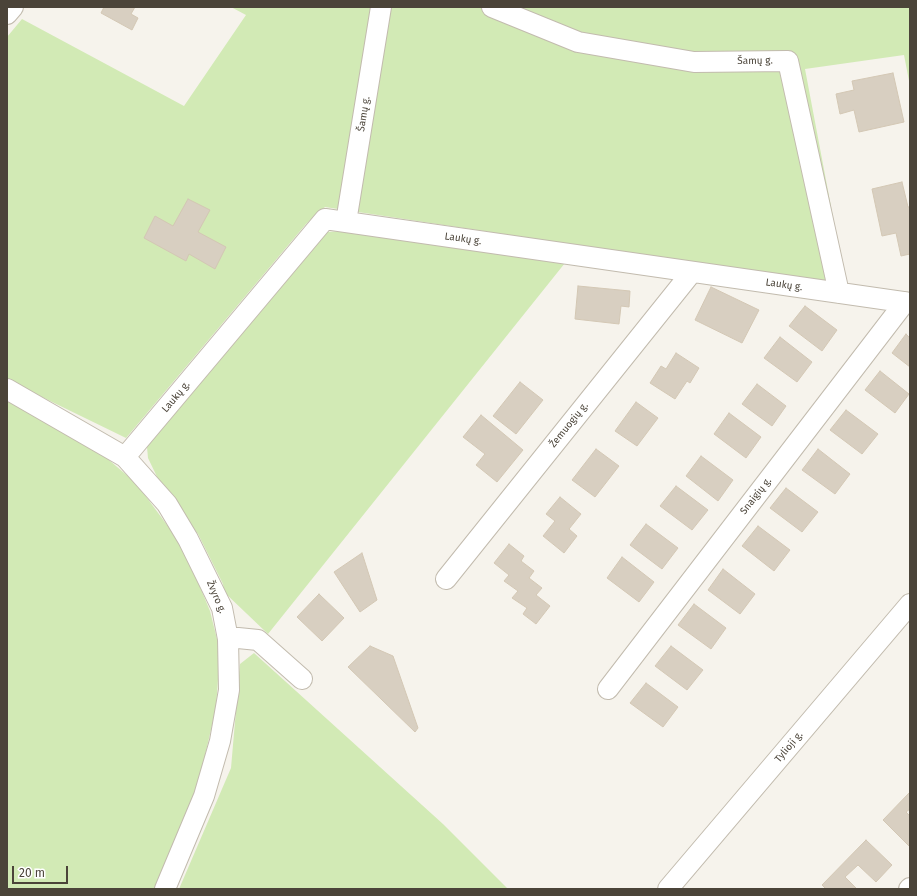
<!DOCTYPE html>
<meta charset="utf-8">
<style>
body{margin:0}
#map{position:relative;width:917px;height:896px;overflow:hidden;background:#f6f3ec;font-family:"Fira Sans",sans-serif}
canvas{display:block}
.frame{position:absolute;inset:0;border:8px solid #4b4439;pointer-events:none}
.scale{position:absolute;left:12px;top:866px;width:56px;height:18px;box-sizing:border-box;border:2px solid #4b4439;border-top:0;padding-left:5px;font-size:12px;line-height:14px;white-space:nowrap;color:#4b4439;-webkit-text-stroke:3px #fff;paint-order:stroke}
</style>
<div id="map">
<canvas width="917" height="896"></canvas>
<div class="frame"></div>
<div class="scale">20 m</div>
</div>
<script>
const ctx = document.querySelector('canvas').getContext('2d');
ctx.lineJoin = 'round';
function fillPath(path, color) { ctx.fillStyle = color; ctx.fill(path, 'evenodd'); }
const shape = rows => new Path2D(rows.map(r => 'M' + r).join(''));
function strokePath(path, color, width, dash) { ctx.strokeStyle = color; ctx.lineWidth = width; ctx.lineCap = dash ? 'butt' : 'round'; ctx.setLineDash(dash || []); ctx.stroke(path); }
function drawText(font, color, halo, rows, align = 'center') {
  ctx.font = font + ' "Fira Sans",sans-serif'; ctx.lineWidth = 3; ctx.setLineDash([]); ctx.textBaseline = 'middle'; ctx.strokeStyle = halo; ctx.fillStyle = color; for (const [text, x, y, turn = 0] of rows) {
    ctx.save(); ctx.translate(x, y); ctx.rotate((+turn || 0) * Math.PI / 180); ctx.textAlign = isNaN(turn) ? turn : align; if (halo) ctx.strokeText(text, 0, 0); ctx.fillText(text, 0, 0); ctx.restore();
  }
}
fillPath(shape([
 [231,7,910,7,910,86,904,55,805,69,846,286,325,207,306,224,126,438,7,380,7,37,22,19,184,106,246,15],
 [342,231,565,263,268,634,224,592,223,584,198,534,160,483,148,458,147,447,153,435,313,240,327,232],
 [7,397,96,449,136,483,184,548,210,611,220,651,216,708,194,803,158,889,7,889],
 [254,653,443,824,508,889,179,889,231,768,240,664]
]), '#d2eab5');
const building = shape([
 [104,7,135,7,131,14,138,18,132,30,101,13,104,7],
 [893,73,904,122,859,132,854,110,840,114,836,94,854,90,852,81,893,73],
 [902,182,908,207,910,207,910,254,901,256,896,233,882,236,872,189,902,182],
 [188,199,210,210,198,232,226,247,215,269,189,254,186,261,144,238,155,216,173,226,188,199],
 [578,286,630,291,629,307,621,306,619,324,575,319,578,286],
 [711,287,759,310,742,343,695,320,711,287],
 [805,306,837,330,822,351,789,326,805,306],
 [906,334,910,338,910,367,892,353,906,334],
 [780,337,812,362,797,382,764,358,780,337],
 [676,353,699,368,690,383,687,381,675,399,650,383,661,366,666,369,676,353],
 [880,371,909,394,895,413,865,390,880,371],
 [520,382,543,400,516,434,493,416,520,382],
 [757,384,786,406,772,426,742,404,757,384],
 [636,402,658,418,637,446,615,431,636,402],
 [846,410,878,434,862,454,830,430,846,410],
 [729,413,761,437,746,458,714,434,729,413],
 [481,415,523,450,497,482,476,465,485,454,463,437,481,415],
 [596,449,619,466,595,497,572,480,596,449],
 [818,449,850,474,835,494,802,470,818,449],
 [701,456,733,480,718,501,686,476,701,456],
 [676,486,708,510,692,530,660,506,676,486],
 [786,488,818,512,802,532,770,508,786,488],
 [560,497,581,514,569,529,577,536,564,553,543,536,555,521,546,514,560,497],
 [646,524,678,548,662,569,630,545,646,524],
 [758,526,790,550,774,571,742,546,758,526],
 [509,544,524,556,521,561,534,571,529,578,542,588,536,595,550,606,536,624,523,614,527,608,512,598,518,591,504,581,509,575,494,563,509,544],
 [362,553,377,600,360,612,334,572,362,553],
 [622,557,654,582,639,602,607,578,622,557],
 [723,569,755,594,740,614,708,590,723,569],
 [319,594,344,618,322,641,297,617,319,594],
 [694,604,726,628,711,649,678,625,694,604],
 [370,646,393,656,418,728,415,732,348,667,370,646],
 [671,646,703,670,687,690,655,666,671,646],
 [646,683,678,707,663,727,630,703,646,683],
 [910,792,910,809,906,812,910,816,910,845,909,846,883,820,910,792],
 [866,840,892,865,876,882,858,865,845,877,857,889,826,889,822,885,866,840]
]);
fillPath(building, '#d8cfc1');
strokePath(building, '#d3c7b4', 1);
const minor = shape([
 [492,7,578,42,694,62,788,61,839,293],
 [7,14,13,7],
 [346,222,381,7],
 [7,389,125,457,167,504,188,539,222,608,228,639,229,690,220,741,204,796,165,889],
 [125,457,325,219,910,303],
 [446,579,692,272],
 [228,639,238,638,258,640,302,679],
 [608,689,905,302],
 [668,889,910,604],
 [909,889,910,888]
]);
strokePath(minor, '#c2bbae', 22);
strokePath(minor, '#fff', 20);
drawText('10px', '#4b4439', '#fff', [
 ["Šamų g.",755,61,-1],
 ["Šamų g.",364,114,-81],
 ["Laukų g.",463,239,8],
 ["Laukų g.",784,285,8],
 ["Laukų g.",176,397,-50],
 ["Žemuogių g.",569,425,-51],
 ["Snaigių g.",756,496,-52],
 ["Žvyro g.",216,597,67],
 ["Tylioji g.",789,747,-50]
]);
</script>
